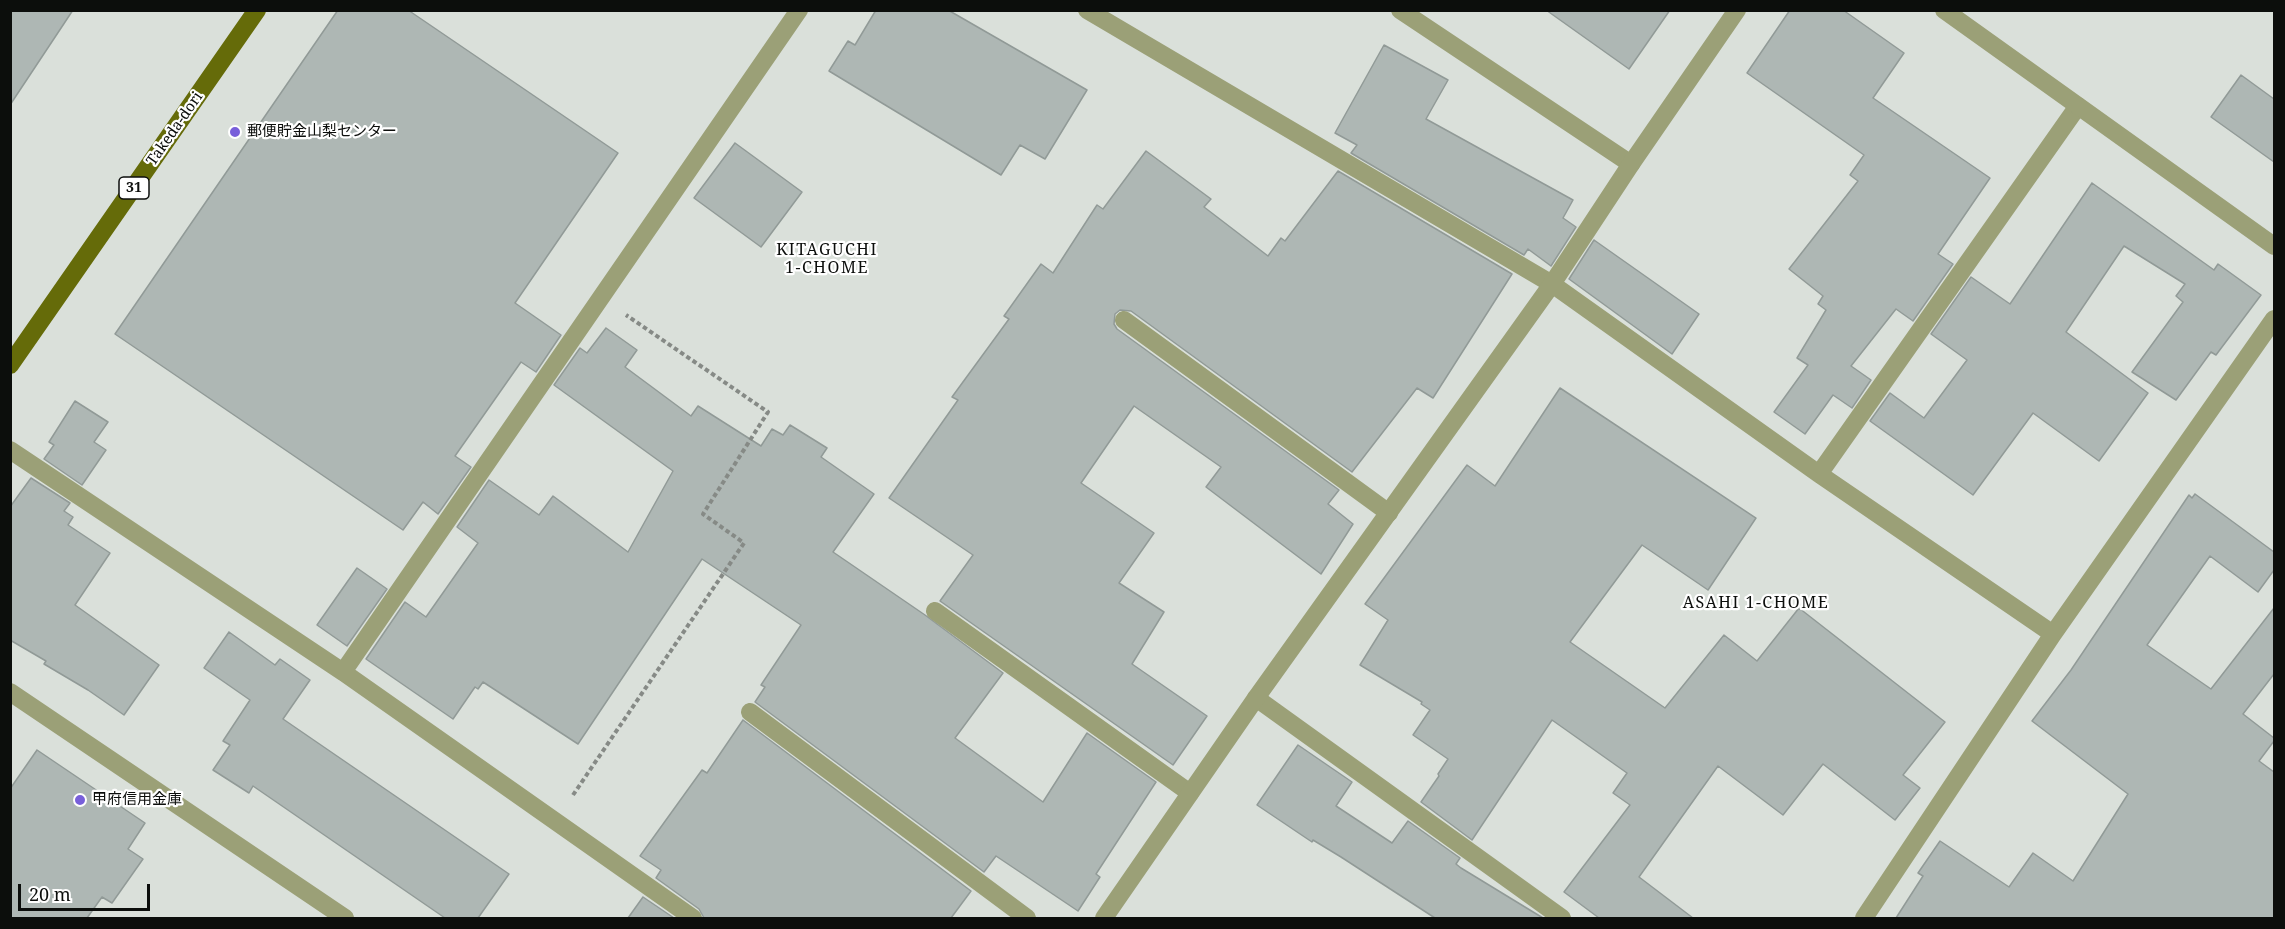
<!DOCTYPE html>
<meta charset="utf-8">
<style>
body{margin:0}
#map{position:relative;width:2285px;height:929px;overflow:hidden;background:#dae0da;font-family:"Noto Serif",serif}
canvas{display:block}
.frame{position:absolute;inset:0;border:12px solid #0c0e0c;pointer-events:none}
.scale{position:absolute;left:18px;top:884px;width:132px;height:27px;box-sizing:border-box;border:3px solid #0c0e0c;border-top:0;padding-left:8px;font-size:18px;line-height:21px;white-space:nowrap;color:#0c0e0c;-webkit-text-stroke:4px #fff;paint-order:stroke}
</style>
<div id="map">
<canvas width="2285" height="929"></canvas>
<div class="frame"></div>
<div class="scale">20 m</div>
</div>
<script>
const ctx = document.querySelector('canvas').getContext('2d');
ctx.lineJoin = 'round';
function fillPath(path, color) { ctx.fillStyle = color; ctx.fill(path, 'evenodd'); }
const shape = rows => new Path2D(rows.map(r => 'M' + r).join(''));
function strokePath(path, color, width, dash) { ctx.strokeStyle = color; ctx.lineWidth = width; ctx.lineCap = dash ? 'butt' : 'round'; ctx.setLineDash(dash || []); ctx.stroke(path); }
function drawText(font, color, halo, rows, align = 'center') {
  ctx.font = font + ' "Noto Serif","Noto Sans JP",serif'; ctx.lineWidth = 4.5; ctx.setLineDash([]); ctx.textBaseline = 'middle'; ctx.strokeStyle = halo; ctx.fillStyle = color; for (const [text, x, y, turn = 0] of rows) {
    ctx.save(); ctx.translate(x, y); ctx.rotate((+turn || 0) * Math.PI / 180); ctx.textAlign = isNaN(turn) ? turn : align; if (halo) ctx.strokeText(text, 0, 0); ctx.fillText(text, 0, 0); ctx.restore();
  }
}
const building = shape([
 [10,10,73,10,10,105,10,10],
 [338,10,408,10,618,153,515,303,561,335,536,372,521,362,455,456,471,467,438,514,423,502,403,530,115,334,338,10],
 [876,10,948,10,1087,90,1045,159,1020,145,1001,175,829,71,848,41,855,45,876,10],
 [1546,10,1670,10,1629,69,1546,10],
 [1790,10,1843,10,1904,53,1873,98,1990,178,1938,254,1953,264,1913,321,1896,309,1851,366,1871,380,1852,408,1833,395,1805,434,1774,412,1808,365,1797,358,1826,310,1818,304,1823,296,1789,269,1858,181,1850,175,1864,155,1747,73,1790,10],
 [1384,45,1448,80,1426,119,1573,200,1563,218,1576,227,1551,266,1528,249,1524,255,1351,153,1357,145,1335,133,1384,45],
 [2241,75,2274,99,2274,162,2211,117,2241,75],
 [735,143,802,192,761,247,694,198,735,143],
 [1146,151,1211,199,1204,207,1268,256,1281,238,1285,241,1338,171,1512,274,1433,398,1417,388,1352,472,1131,311,1120,310,1115,314,1114,324,1117,329,1339,490,1328,504,1353,524,1321,574,1206,487,1221,467,1134,406,1081,483,1154,533,1119,583,1164,612,1132,664,1207,716,1173,765,940,601,973,555,889,498,958,400,952,397,1009,319,1004,316,1041,264,1053,273,1097,205,1103,209,1146,151],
 [2092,183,2214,270,2218,264,2261,295,2216,355,2211,352,2176,400,2132,372,2183,302,2176,296,2185,284,2124,246,2066,332,2148,393,2099,461,2033,413,1973,495,1870,421,1890,393,1924,418,1967,360,1931,334,1971,277,2010,304,2092,183],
 [1594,240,1699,314,1672,354,1569,279,1594,240],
 [606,328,637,350,625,367,691,416,698,406,761,446,772,429,783,435,790,425,827,448,821,457,874,494,833,552,925,615,1003,673,955,738,1043,802,1087,733,1156,782,1096,874,1100,877,1078,911,996,856,984,872,755,702,765,687,761,685,801,625,702,559,578,744,483,682,478,689,475,687,453,719,366,659,405,602,426,617,478,543,457,527,489,480,539,515,553,496,628,552,673,471,554,385,580,348,587,353,606,328],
 [1560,388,1756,518,1708,590,1642,545,1570,642,1665,708,1724,635,1757,661,1799,608,1945,722,1903,775,1920,788,1895,820,1823,764,1783,815,1718,766,1639,877,1693,918,1599,918,1564,892,1630,805,1613,793,1627,773,1552,720,1472,840,1421,802,1439,776,1438,774,1448,759,1413,735,1430,710,1421,704,1422,702,1360,665,1388,620,1365,604,1467,465,1495,486,1560,388],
 [75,401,108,422,94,442,106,450,82,485,44,459,54,445,49,442,75,401],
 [31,478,70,503,64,511,73,517,68,525,110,553,75,605,159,665,124,715,88,690,44,664,46,661,10,640,10,507,31,478],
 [2195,494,2274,552,2274,570,2258,592,2210,556,2147,645,2211,689,2274,608,2274,674,2243,714,2274,738,2274,741,2259,761,2274,772,2274,918,1896,918,1923,876,1918,873,1940,841,2009,887,2033,853,2073,881,2128,794,2032,721,2071,670,2189,495,2192,498,2195,494],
 [357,568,387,589,347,646,317,625,357,568],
 [229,632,275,665,280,659,310,680,283,719,509,874,478,918,445,918,253,786,249,793,213,770,230,745,223,741,250,700,204,668,229,632],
 [743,720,971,891,951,918,704,918,699,909,656,878,661,870,640,856,702,770,707,773,743,720],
 [1298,745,1352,782,1336,806,1392,843,1408,821,1460,858,1456,864,1461,868,1543,918,1435,918,1341,857,1313,840,1312,842,1257,805,1298,745],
 [37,750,145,823,128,849,143,859,112,903,102,897,87,918,10,918,10,789,37,750],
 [643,897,674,918,628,918,643,897]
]);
fillPath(building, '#aeb7b4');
strokePath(building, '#919a97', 1.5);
strokePath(shape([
 [573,795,744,543,703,514,768,412,626,315]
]), '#868a86', 4, [4.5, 3]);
strokePath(shape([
 [1087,10,1552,284],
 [1400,10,1631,164],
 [1124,320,1389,513],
 [935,611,1190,793],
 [10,692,345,918],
 [1256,698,1562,918],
 [750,712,1027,918]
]), '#9ba077', 18);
strokePath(shape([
 [1552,284,1819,474,2053,634],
 [10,450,343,672,693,918],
 [1819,474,2078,106],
 [343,672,799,10],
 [1104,918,1256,698,1552,284,1631,164,1737,10],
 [1864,918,2053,634,2274,319]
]), '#9ba077', 18);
strokePath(shape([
 [1944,10,2274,246]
]), '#9ba077', 18);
strokePath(shape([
 [10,365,257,10]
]), '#656b09', 18);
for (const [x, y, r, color] of [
 [235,132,6,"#785fda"],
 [80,800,6,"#785fda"]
]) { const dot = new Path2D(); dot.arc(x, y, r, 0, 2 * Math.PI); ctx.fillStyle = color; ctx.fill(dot); strokePath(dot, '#fff', 2); }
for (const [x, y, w] of [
 [134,188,30]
]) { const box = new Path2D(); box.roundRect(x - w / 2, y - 11, w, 22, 4.5); ctx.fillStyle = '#fff'; ctx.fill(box); strokePath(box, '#0c0e0c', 1.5); }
drawText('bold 14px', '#0c0e0c', null, [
 ["31",134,188]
]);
drawText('15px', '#0c0e0c', '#fff', [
 ["Takeda-dori",175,129,-55]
]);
drawText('15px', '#0c0e0c', '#fff', [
 ["郵便貯金山梨センター",247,132],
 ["甲府信用金庫",92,800]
], 'left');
ctx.letterSpacing = '1.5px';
drawText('16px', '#0c0e0c', '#fff', [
 ["KITAGUCHI",827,250],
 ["1-CHOME",827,268],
 ["ASAHI 1-CHOME",1756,603]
]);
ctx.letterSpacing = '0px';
</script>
